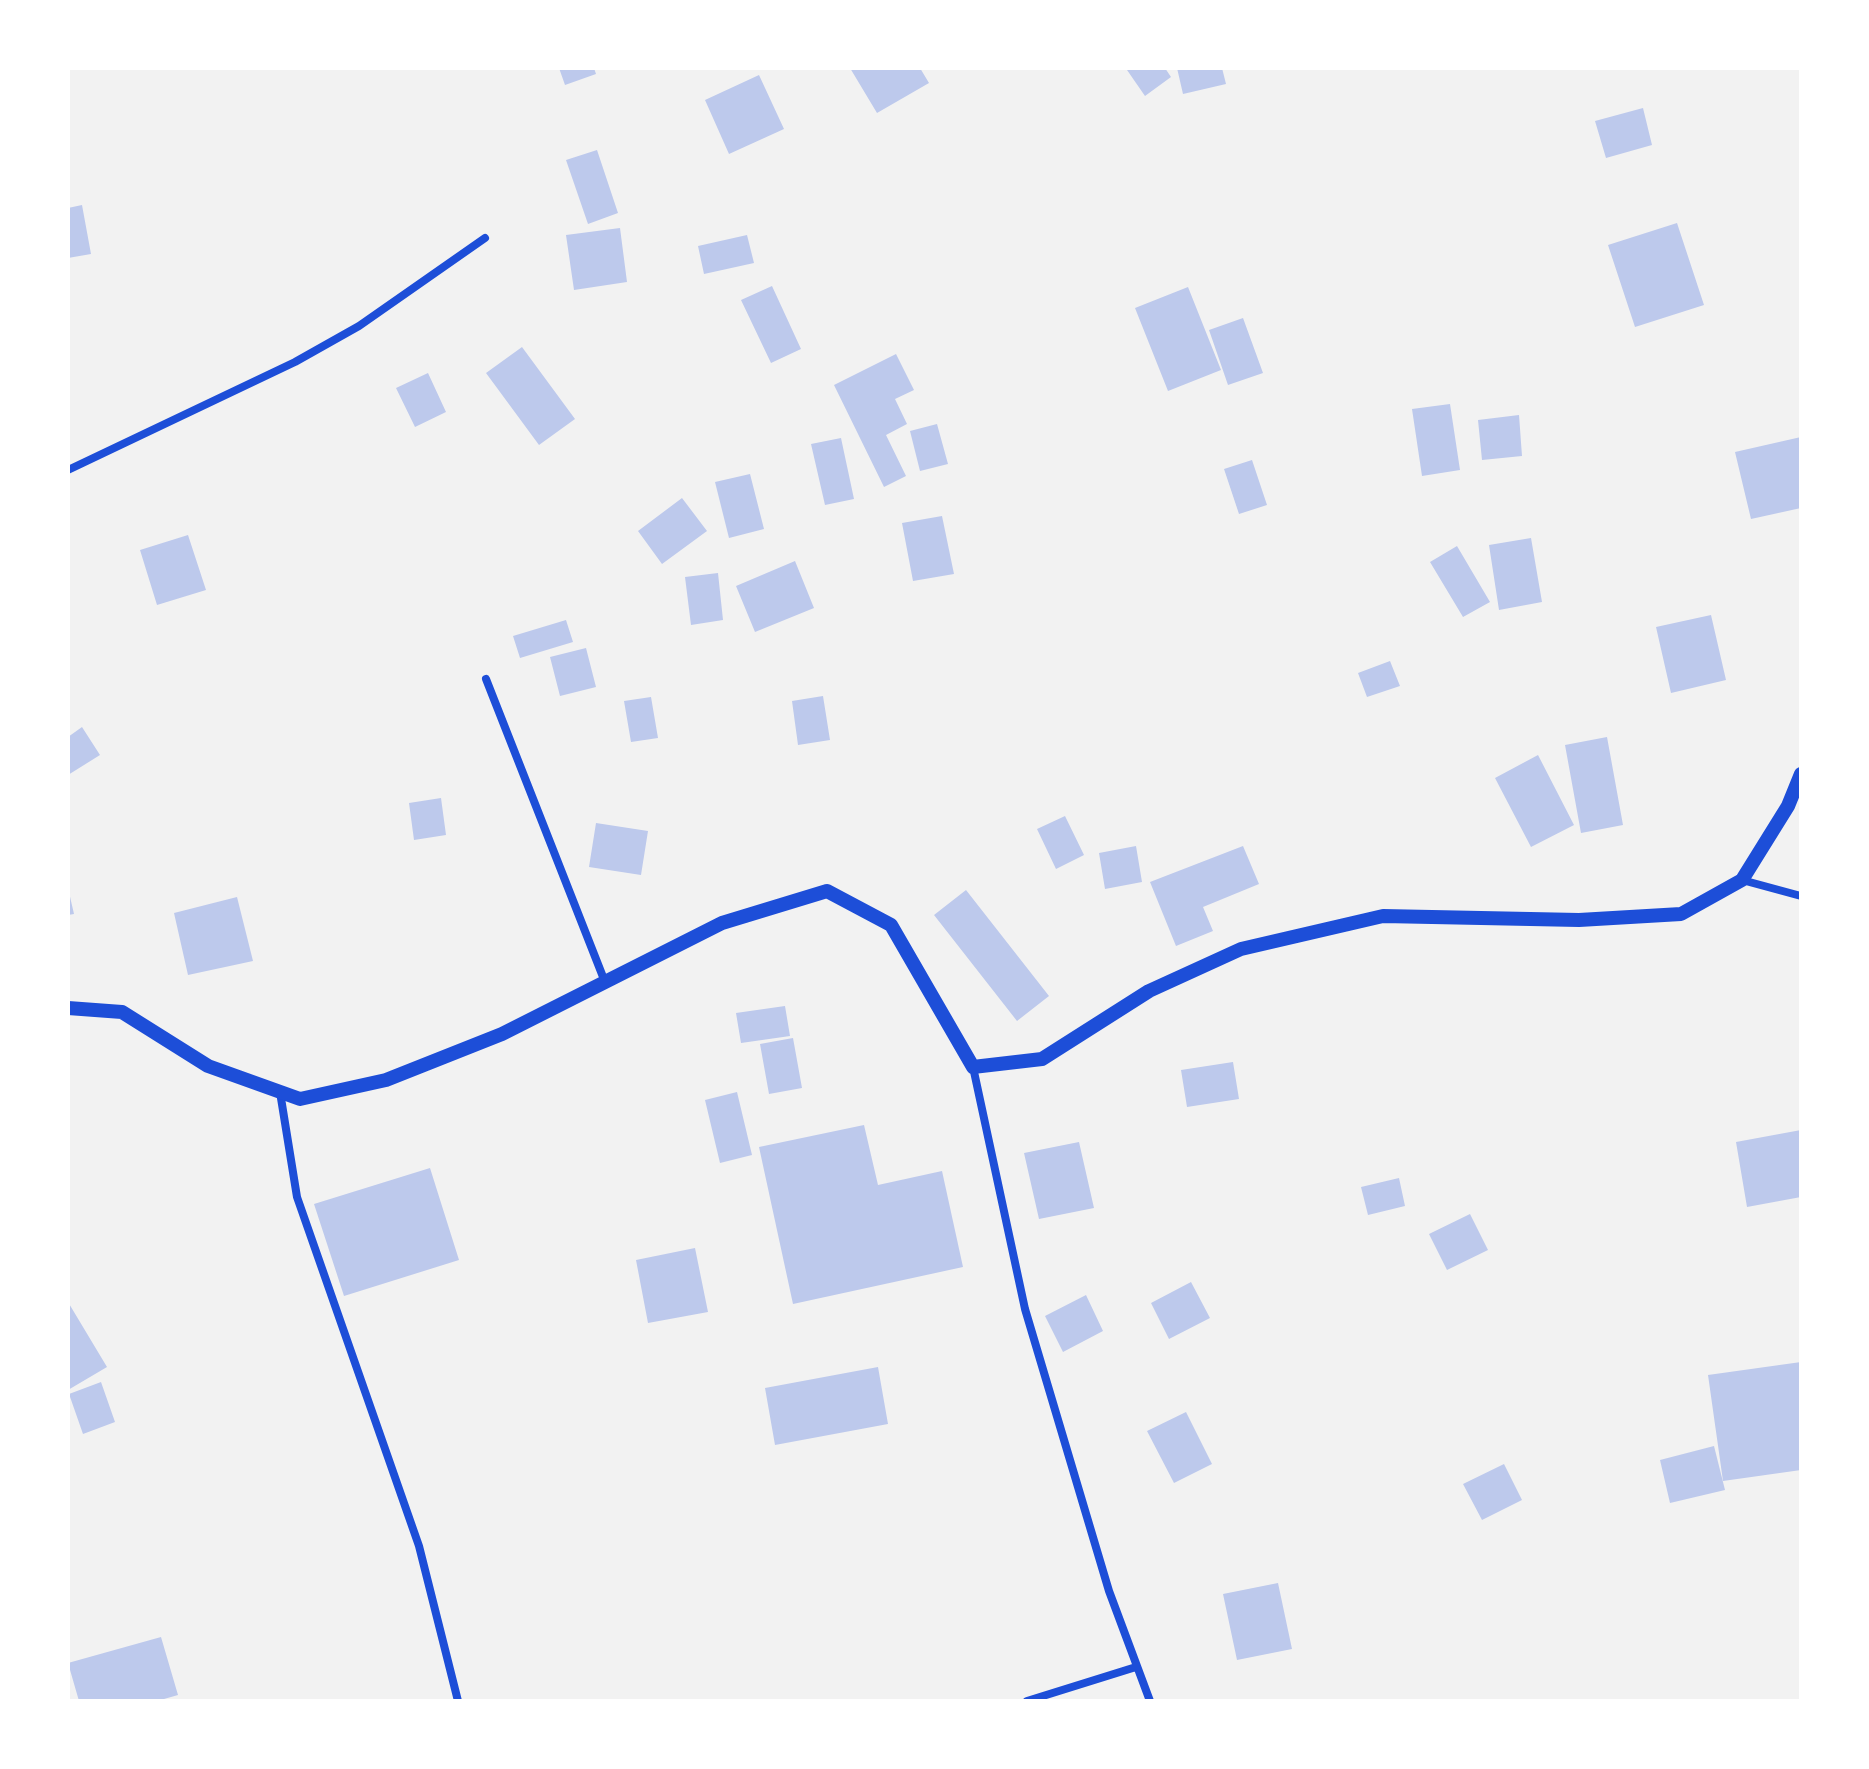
<!DOCTYPE html>
<style>
body{margin:0}
#map{position:relative;width:1869px;height:1769px;overflow:hidden;background:#f2f2f2;font-family:Rubik,sans-serif}
canvas{display:block}
.frame{position:absolute;inset:0;border:70px solid #fff;pointer-events:none}
</style>
<div id="map">
<canvas width="1869" height="1769"></canvas>
<div class="frame"></div>
</div>
<script>
const ctx = document.querySelector('canvas').getContext('2d');
ctx.lineJoin = 'round';
function fillPath(path, color) { ctx.fillStyle = color; ctx.fill(path, 'evenodd'); }
const shape = rows => new Path2D(rows.map(r => 'M' + r).join(''));
function strokePath(path, color, width, dash) { ctx.strokeStyle = color; ctx.lineWidth = width; ctx.lineCap = dash ? 'butt' : 'round'; ctx.setLineDash(dash || []); ctx.stroke(path); }
fillPath(shape([
 [559,68,594,68,596,74,565,85],
 [850,68,920,68,929,83,877,113],
 [1129,68,1165,68,1171,77,1145,96,1127,70],
 [1177,68,1222,68,1226,84,1183,94],
 [759,75,784,129,729,154,705,100],
 [1643,108,1652,145,1606,158,1595,121],
 [597,150,618,213,588,224,566,160],
 [82,205,91,254,68,258,68,208],
 [1677,223,1704,305,1635,327,1608,245],
 [620,228,627,282,574,290,566,235],
 [747,235,754,263,704,274,698,246],
 [772,286,801,349,771,363,741,300],
 [1188,287,1221,370,1168,391,1135,308],
 [1243,318,1263,373,1228,385,1209,330],
 [522,347,575,419,539,445,486,373],
 [896,354,914,390,895,399,907,424,886,435,906,476,884,487,834,385],
 [428,373,446,412,415,427,396,388],
 [1450,404,1460,470,1422,476,1412,409],
 [1519,415,1522,456,1482,460,1478,420],
 [937,424,948,464,920,471,910,431],
 [1801,437,1801,508,1751,519,1735,452],
 [841,438,854,499,825,505,811,444],
 [1252,460,1267,505,1239,514,1224,469],
 [750,474,764,529,729,538,715,482],
 [682,498,707,531,662,564,638,531],
 [942,516,954,574,913,581,902,523],
 [188,535,206,590,157,605,140,550],
 [1531,538,1542,602,1499,610,1489,545],
 [1457,546,1490,602,1463,617,1430,562],
 [795,561,814,608,755,632,736,586],
 [718,573,723,620,691,625,685,577],
 [1711,615,1726,680,1671,693,1656,627],
 [566,620,573,642,520,658,513,636],
 [586,648,596,687,560,696,550,657],
 [1390,661,1400,686,1367,697,1358,673],
 [823,696,830,740,798,745,792,701],
 [651,697,658,738,631,742,624,701],
 [82,727,100,755,68,775,68,737],
 [1607,737,1623,825,1581,833,1565,745],
 [1538,755,1574,825,1531,847,1495,778],
 [441,798,446,835,414,840,409,803],
 [1065,816,1084,855,1056,869,1037,829],
 [596,823,648,831,641,875,589,867],
 [1136,846,1142,882,1105,889,1099,853],
 [1243,846,1259,884,1203,907,1213,931,1176,946,1150,882],
 [68,888,74,914,68,915],
 [966,890,1049,996,1017,1021,934,915],
 [237,897,253,961,188,975,174,913],
 [785,1006,790,1036,741,1043,736,1013],
 [793,1038,802,1088,769,1094,760,1044],
 [1233,1062,1239,1099,1187,1107,1181,1070],
 [737,1092,752,1155,720,1163,705,1100],
 [864,1125,878,1185,942,1171,963,1267,793,1304,759,1147],
 [1801,1130,1801,1197,1747,1207,1736,1142],
 [1079,1142,1094,1208,1039,1219,1024,1153],
 [430,1168,459,1260,344,1296,314,1204],
 [1399,1178,1405,1206,1368,1215,1361,1187],
 [1470,1214,1488,1250,1447,1270,1429,1234],
 [695,1248,708,1312,648,1323,636,1260],
 [1191,1282,1210,1318,1169,1339,1151,1303],
 [1086,1295,1103,1331,1063,1352,1045,1316],
 [68,1302,107,1367,68,1390],
 [1801,1362,1801,1470,1723,1481,1708,1375],
 [878,1367,888,1424,775,1445,765,1388],
 [101,1382,115,1422,83,1434,69,1394],
 [1186,1412,1212,1464,1174,1483,1147,1431],
 [1714,1446,1725,1490,1670,1503,1660,1460],
 [1504,1464,1522,1500,1482,1520,1463,1484],
 [1278,1583,1292,1649,1237,1660,1223,1594],
 [161,1637,178,1695,157,1701,79,1701,68,1663]
]), '#bdc9ec');
strokePath(shape([
 [68,470,295,362,359,326,485,238],
 [486,679,605,982],
 [1742,880,1801,896],
 [973,1067,1025,1309,1109,1591,1150,1701],
 [280,1092,297,1197,419,1546,458,1701],
 [1027,1701,1136,1667]
]), '#1d4ed8', 8);
strokePath(shape([
 [68,1008,122,1012,208,1066,300,1099,386,1080,502,1034,722,923,827,891,891,925,973,1067,1042,1059,1149,991,1241,949,1383,916,1579,920,1681,914,1742,880,1788,806,1801,774]
]), '#1d4ed8', 14);
</script>
